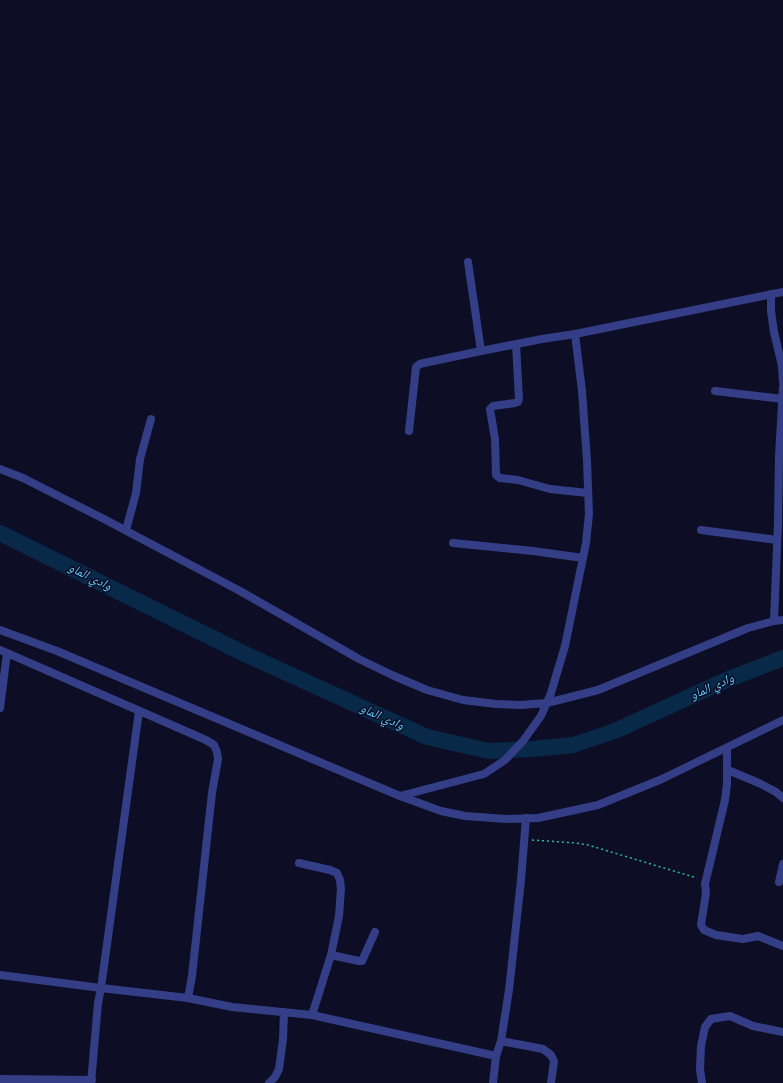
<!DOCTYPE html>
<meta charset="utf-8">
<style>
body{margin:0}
canvas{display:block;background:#0d0d25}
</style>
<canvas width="783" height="1083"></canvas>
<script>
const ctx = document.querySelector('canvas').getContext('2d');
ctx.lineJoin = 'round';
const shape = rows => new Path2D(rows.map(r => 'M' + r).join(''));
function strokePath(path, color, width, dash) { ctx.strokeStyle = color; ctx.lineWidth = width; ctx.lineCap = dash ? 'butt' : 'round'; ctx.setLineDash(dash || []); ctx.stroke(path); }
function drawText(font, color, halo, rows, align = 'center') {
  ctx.font = font + ' "Fira Sans","Noto Naskh Arabic",sans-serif'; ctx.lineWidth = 3; ctx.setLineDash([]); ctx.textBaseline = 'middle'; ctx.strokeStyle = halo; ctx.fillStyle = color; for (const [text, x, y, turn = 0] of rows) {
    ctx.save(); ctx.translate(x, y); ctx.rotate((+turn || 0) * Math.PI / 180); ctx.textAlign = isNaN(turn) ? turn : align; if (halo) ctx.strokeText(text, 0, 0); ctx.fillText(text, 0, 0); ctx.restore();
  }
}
strokePath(shape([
 [0,533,247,655,427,737,489,751,533,749,573,745,615,731,724,681,783,658]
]), '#082948', 16);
strokePath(shape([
 [532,840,576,843,588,845,697,878]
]), '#26be9d', 1.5, [2, 3]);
strokePath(shape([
 [771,294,771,311,774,332,782,366,783,382],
 [575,334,783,292],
 [516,344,519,399,518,402,515,403,493,406,490,409,495,439,496,475,500,478,518,480,550,489,588,493],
 [715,391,783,399],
 [409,431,416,367,420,364,424,363,481,351],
 [0,469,23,478,104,519,240,591,359,659,392,675,427,690,463,700,496,704,520,705,547,703,598,690,748,628,774,621,783,620],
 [126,530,136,493,140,459,151,419],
 [701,530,777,540],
 [453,543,533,551,583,558],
 [774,621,778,523,779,456,783,387],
 [0,630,57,651,400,796,441,811,465,816,507,819,538,818,598,805,662,779,783,720],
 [0,650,206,740,214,745,217,752,218,759,212,793,192,976,188,998,101,988,98,1003,91,1083],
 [0,708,7,653],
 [727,748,727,784,725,800,705,884,706,893,701,925,704,930,716,935,743,939,758,936,783,946],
 [728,770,761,784,776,792,783,798],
 [400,796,484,774,505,760,523,741,541,716,551,693,565,646,586,543,589,514,587,461,582,391,575,334,542,339,481,351,468,262],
 [299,863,330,870,337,873,340,880,341,889,339,916,331,955,312,1015],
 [779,882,783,864],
 [331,955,359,961,362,961,375,932],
 [0,975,101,988,139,711],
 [188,998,232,1007,312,1015,496,1056,501,1041,509,990,521,880,526,818],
 [501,1041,543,1049,551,1055,554,1061,551,1083],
 [0,1079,92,1080],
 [269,1083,275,1077,279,1069,283,1039,284,1012],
 [493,1083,496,1056],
 [702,1083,700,1070,701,1046,705,1027,711,1019,730,1016,753,1026,783,1032]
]), '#343e87', 8);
drawText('italic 13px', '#5ecdff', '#0d0d25', [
 ["وادي الماو",90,577,26],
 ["وادي الماو",712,687,-24],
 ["وادي الماو",382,717,24]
]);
</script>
